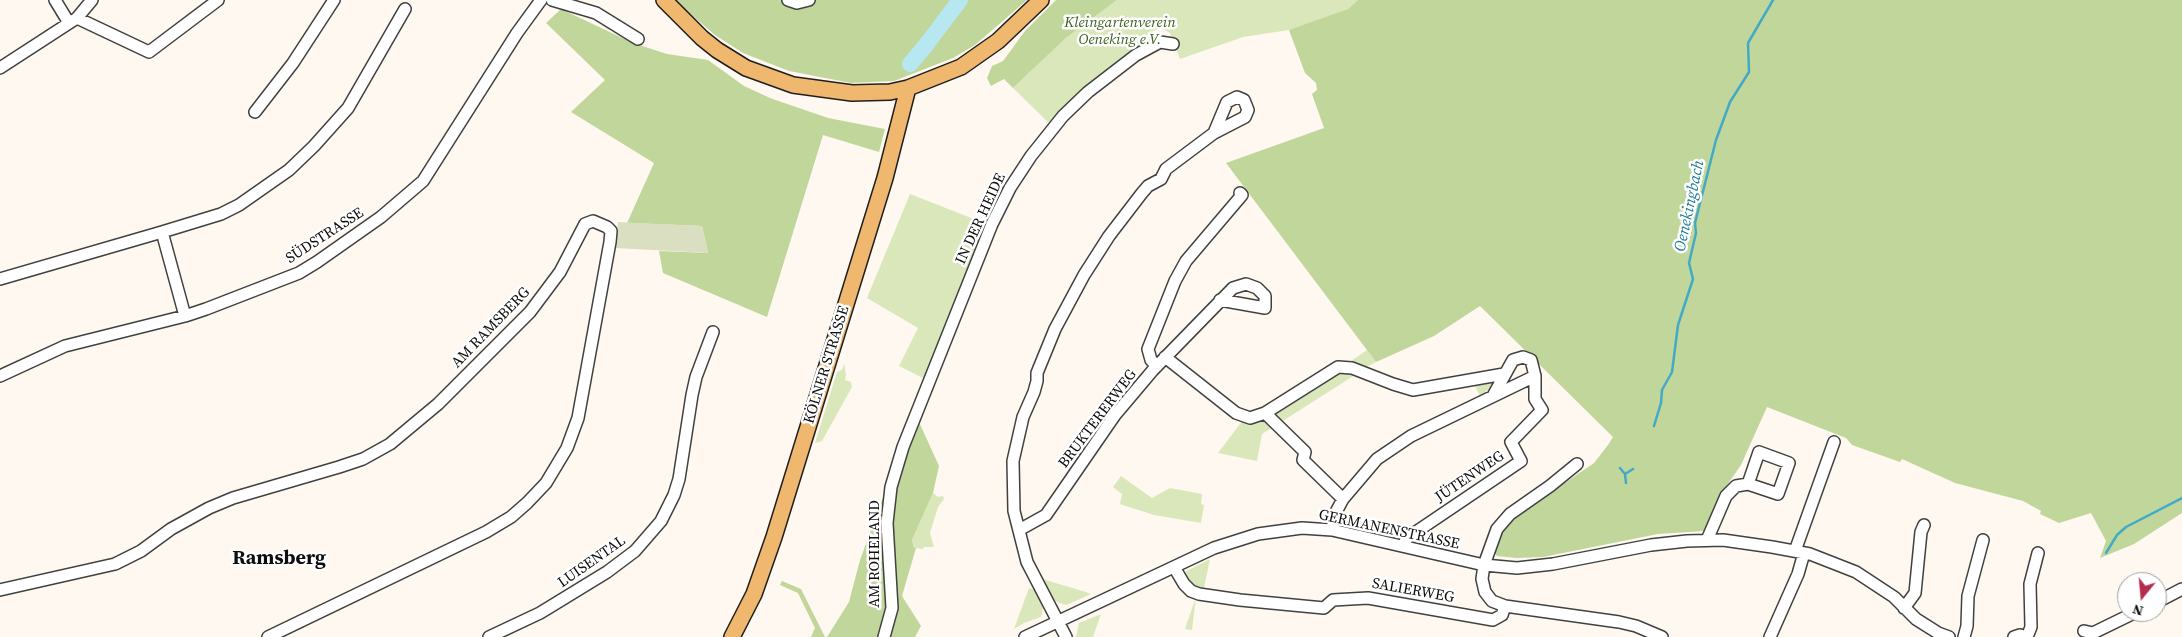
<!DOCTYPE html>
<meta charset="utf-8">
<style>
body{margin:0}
#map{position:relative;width:2182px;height:637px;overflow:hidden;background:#fef8f0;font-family:"Source Serif 4",serif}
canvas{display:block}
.north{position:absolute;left:2117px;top:572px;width:50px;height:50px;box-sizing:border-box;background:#fff;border:1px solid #9f9f9f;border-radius:50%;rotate:197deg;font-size:14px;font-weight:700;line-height:20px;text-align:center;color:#0e0e0e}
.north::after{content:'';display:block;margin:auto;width:18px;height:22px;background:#b62e4f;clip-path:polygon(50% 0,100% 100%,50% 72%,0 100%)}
</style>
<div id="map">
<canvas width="2182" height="637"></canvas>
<div class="north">N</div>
</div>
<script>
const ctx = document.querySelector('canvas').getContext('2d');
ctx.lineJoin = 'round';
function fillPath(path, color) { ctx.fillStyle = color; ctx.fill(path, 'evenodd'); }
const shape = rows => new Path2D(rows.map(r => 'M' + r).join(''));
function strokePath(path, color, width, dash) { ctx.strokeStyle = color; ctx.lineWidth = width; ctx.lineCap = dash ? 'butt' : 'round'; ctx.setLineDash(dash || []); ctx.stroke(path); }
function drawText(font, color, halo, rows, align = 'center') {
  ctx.font = font + ' "Source Serif 4",serif'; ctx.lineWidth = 5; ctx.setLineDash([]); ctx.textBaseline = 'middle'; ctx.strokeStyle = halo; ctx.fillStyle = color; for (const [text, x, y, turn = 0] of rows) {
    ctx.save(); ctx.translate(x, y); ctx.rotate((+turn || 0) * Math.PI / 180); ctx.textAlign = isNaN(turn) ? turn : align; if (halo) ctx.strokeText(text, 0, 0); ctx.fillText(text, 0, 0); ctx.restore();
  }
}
fillPath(shape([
 [1117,0,1358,0,1348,9,1325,19,1289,30,1243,37,1180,59,1170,33,1163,29,1157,29,1151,33,1145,45,1052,126,1013,88,1066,38],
 [910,194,989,225,927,380,899,366,918,328,867,298],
 [1367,350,1376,362,1365,368,1344,366],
 [844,364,846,375,845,380,851,382,852,387,822,441,815,443,837,372,842,370],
 [1344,372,1358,373,1278,424,1269,415,1337,373],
 [1497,377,1492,387,1480,396,1473,382],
 [1266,417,1275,426,1262,434,1257,461,1218,453,1243,420],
 [1121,476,1152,498,1170,488,1202,494,1201,504,1204,505,1201,523,1154,515,1120,504,1122,494,1113,487],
 [933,493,938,497,943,496,944,499,938,507,930,533,934,547,924,547,923,549,914,548,912,540],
 [1210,559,1203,593,1194,589,1183,573],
 [1042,579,1086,592,1091,594,1067,605,1062,604,1055,601],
 [1029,588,1035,590,1043,605,1042,614,1041,617,1024,623,1014,629],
 [1196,597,1192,630,1185,629,1187,623],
 [1101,614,1093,637,1076,637,1079,623]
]), '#dae7bb');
fillPath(shape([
 [674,0,1027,0,975,45,953,58,894,81,851,83,789,71,743,53,715,35],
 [1056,0,1117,0,1066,38,1013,88,1004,79,991,86,987,78,992,66,1003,61,1025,31],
 [1358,0,2182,0,2182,513,2134,544,2100,558,2106,541,2091,513,2059,523,2040,514,2041,511,2023,501,1955,483,1902,459,1900,462,1852,445,1846,438,1767,407,1741,465,1725,488,1704,531,1658,534,1543,557,1516,558,1497,556,1493,551,1500,533,1509,521,1594,463,1608,445,1613,437,1480,306,1434,336,1376,362,1226,163,1324,128,1312,94,1317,90,1316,83,1305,73,1289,30,1348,9],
 [561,9,633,43,667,54,708,60,744,86,770,98,828,118,885,129,879,152,823,135,767,317,663,273,659,251,708,253,702,226,627,223,654,163,571,112,605,80,546,23],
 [919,422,939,466,933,493,912,540,914,548,916,548,902,596,921,626,915,637,886,637,890,539,896,474],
 [884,495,887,496,890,586,881,637,827,637,849,602,860,560],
 [782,581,801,589,825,637,811,637,815,628,798,593,780,585]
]), '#c1d69b');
fillPath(shape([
 [618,222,702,226,708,253,615,248]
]), '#dbdfc2');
strokePath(shape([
 [1654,426,1661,403,1662,390,1672,372,1678,325,1693,279,1689,263,1696,233,1695,223,1716,140,1730,102,1749,72,1748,43,1773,0],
 [1620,468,1625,474],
 [1626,483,1625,474,1633,469],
 [2106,553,2117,535,2126,527,2182,498]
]), '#43aac5', 2.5);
strokePath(shape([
 [910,64,926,45,960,0]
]), '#b7e8f2', 16);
const minor = shape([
 [55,0,69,23],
 [552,0,596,13,638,39],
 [788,0,797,3,809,0],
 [77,18,149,52,218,0],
 [0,68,77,18,92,0],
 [255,112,293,63,334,0],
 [162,232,221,214,239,205,289,170,314,146,348,108,405,9],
 [0,279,162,232,185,316],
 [1165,357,1236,413,1250,418,1265,413,1338,367,1352,368,1393,384,1413,390,1504,374],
 [1157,366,1151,360,1148,349,1175,281,1186,261,1242,195,1240,193],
 [0,376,65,346,185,316,206,309,299,273,317,262,381,217,423,181,517,33,541,0],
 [1265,413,1305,452,1303,460,1343,499],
 [1759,452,1789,463,1778,494,1748,484,1759,452],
 [1577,464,1550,486,1510,514,1497,529,1484,565,1482,579,1485,592,1492,601,1505,606,1619,622,1636,626,1662,637],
 [1019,530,1046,515,1115,415,1153,370,1233,288,1246,284,1257,288,1265,296,1265,308,1220,300],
 [1332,530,1336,512,1343,499,1377,459,1411,436,1535,376],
 [1707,540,1726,496,1736,486,1748,484],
 [1403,546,1407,538,1521,461,1511,442,1542,410,1535,399,1535,376,1531,360,1523,357,1513,360,1493,396],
 [1795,551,1834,442],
 [1174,567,1184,584,1191,591,1199,594,1240,600,1324,608,1333,600,1368,598,1493,620,1502,615,1505,606],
 [0,590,115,564,141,551,171,529,209,508,233,498,339,467,363,459,390,444,438,404,530,312,560,272,585,224,593,221,607,227,611,231,610,242,578,418,567,448,546,483,527,503,511,517,486,532,268,637],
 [2157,602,2182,589],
 [1904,608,1915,593,1921,532,1924,525],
 [2084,631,2093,633,2136,612],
 [489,637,540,613,607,572,635,551,661,521,674,495,679,479,692,395,696,377,713,332],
 [884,637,892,608,887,523,891,487,903,447,992,224,1010,188,1031,156,1063,116,1088,92,1136,55,1160,42,1173,44],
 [1025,637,1214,548,1258,534,1302,528,1332,530,1484,565,1517,568,1553,564,1651,545,1687,541,1723,540,1772,547,1810,554,1856,572,1894,597,1916,619,1938,633,1949,637],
 [1066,637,1027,562,1014,511,1013,461,1023,417,1034,392,1037,381,1037,373,1055,329,1084,275,1109,236,1142,193,1148,186,1161,179,1166,169,1214,133,1245,117,1248,110,1244,100,1237,97,1227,102,1214,133],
 [1770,637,1798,574,1804,553],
 [1964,637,1967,626,1968,596,1983,540],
 [2014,637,2020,635,2026,637],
 [2027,637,2031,627,2030,584,2038,553]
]);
const major = shape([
 [664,0,702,38,717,50,746,68,793,85,852,93,890,92,908,88,961,67,998,41,1041,0],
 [732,637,754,594,774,537,885,178,908,88]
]);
strokePath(minor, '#414141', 14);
strokePath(major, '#1f1f1f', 18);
strokePath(minor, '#fff', 11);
strokePath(major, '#f0b76e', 15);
drawText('italic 15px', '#3c6222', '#fff', [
 ["Kleingartenverein",1120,23],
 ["Oeneking e.V.",1120,40]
]);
drawText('15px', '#0e0e0e', '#fff', [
 ["IN DER HEIDE",981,219,-65],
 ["SÜDSTRASSE",325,236,-33],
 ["AM RAMSBERG",491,328,-46],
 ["KÖLNER STRASSE",827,365,-73],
 ["BRUKTERERWEG",1098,419,-53],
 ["JÜTENWEG",1470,477,-34],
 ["GERMANENSTRASSE",1389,530,12],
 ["AM ROHELAND",875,554,-90],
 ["LUISENTAL",592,562,-35],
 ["SALIERWEG",1413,591,10]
]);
drawText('italic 16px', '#1e7b98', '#fff', [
 ["Oenekingbach",1690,206,-78]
]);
drawText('bold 20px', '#0e0e0e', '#fff', [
 ["Ramsberg",279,559]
]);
</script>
